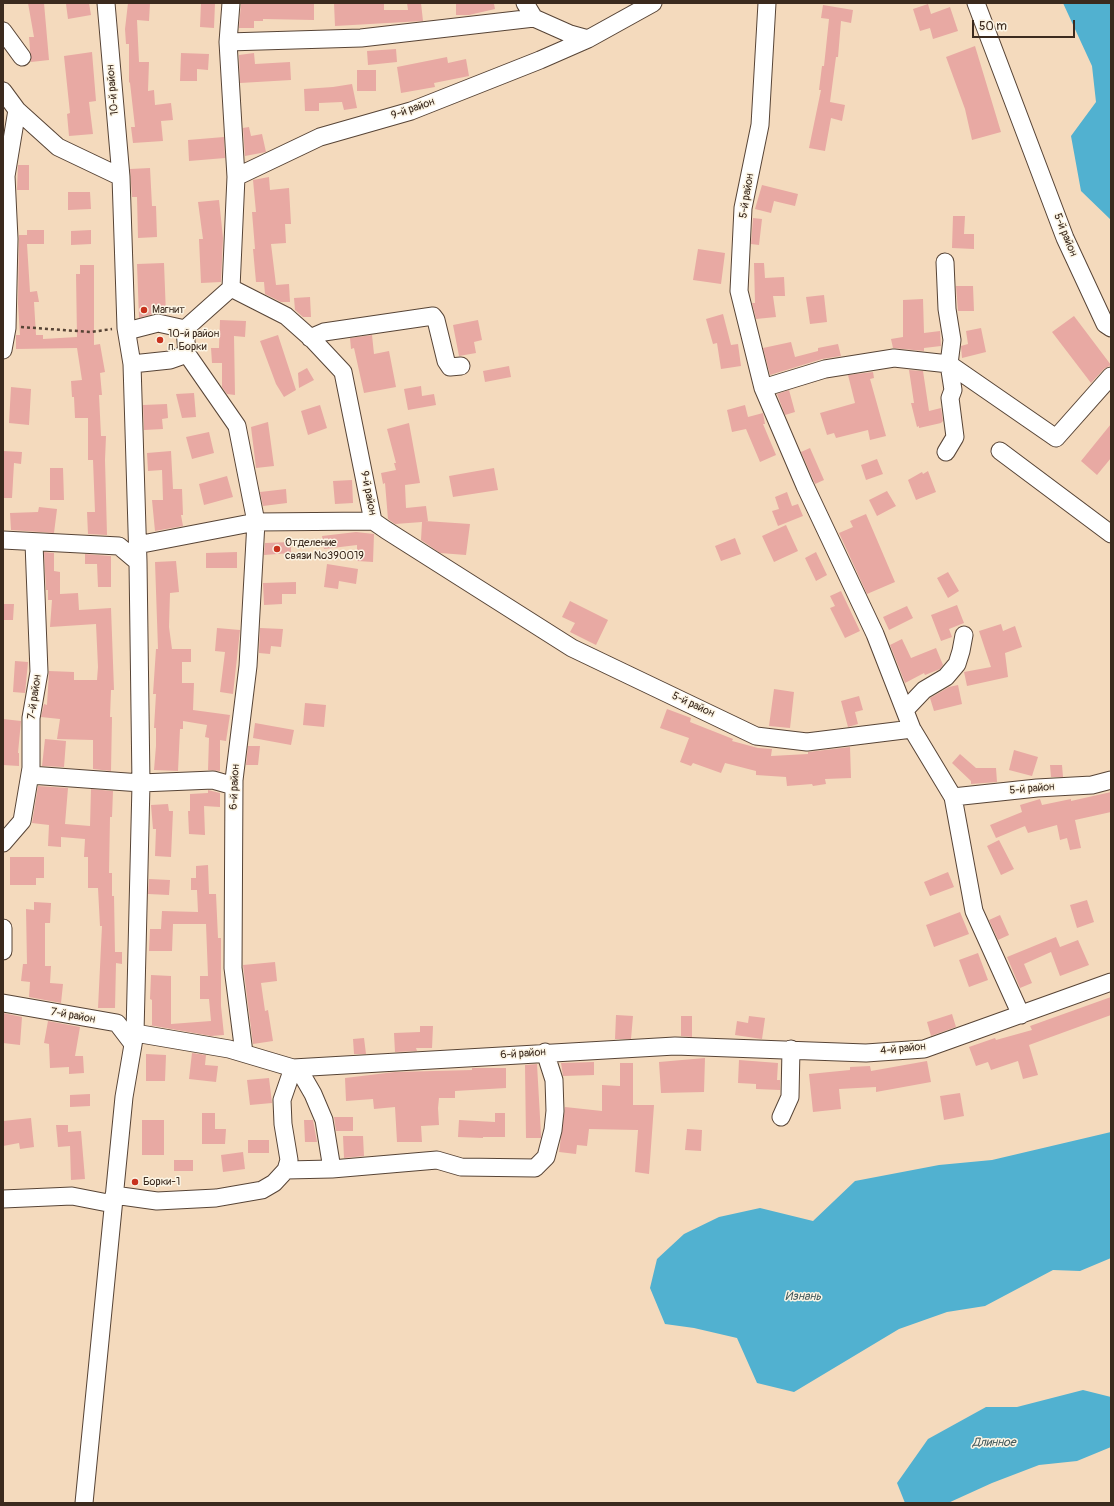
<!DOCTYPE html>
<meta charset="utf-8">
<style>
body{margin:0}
#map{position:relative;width:1114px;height:1506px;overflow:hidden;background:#f4dabd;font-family:Pangolin,sans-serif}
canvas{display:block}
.frame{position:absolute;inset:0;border:4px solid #3b2a1e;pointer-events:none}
.scale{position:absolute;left:972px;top:20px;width:103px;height:18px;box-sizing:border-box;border:2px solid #3b2a1e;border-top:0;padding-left:5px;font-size:12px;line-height:14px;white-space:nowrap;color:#3b2a1e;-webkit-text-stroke:3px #fcf5e5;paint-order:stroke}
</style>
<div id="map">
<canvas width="1114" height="1506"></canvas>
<div class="frame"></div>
<div class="scale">50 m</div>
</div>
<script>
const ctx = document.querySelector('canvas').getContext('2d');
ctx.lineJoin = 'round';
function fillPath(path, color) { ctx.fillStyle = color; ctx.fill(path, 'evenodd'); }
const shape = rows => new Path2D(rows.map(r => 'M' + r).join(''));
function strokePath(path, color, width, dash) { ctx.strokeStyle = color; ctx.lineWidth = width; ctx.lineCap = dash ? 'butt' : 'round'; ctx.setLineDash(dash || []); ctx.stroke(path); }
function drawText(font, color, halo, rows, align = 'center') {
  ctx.font = font + ' Pangolin,sans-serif'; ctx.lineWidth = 3; ctx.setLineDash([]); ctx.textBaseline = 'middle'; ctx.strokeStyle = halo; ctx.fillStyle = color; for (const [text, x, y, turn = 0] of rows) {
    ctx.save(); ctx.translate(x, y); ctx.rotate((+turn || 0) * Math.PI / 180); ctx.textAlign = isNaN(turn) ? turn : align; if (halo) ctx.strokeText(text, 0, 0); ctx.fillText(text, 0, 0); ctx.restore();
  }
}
fillPath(shape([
 [1063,3,1111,3,1111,220,1081,191,1071,136,1096,102,1092,66],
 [1111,1132,1111,1258,1080,1271,1053,1270,985,1306,947,1312,899,1329,794,1392,757,1383,737,1338,694,1328,665,1324,650,1288,657,1259,684,1234,719,1217,760,1208,813,1221,855,1181,939,1165,992,1160],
 [1083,1390,1111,1397,1111,1447,1077,1461,1039,1465,992,1483,948,1503,905,1503,897,1483,928,1439,986,1407,1017,1407]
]), '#51b1d0');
fillPath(shape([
 [28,3,44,3,49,60,31,62,29,37,34,37],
 [73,3,89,3,91,15,68,19,66,4],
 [128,3,150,3,149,21,137,20,139,62,149,62,148,91,154,90,155,105,171,103,173,120,161,121,163,141,133,143,131,127,135,127,130,83,129,82,129,44,126,44,125,29],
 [201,3,215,3,214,28,200,27],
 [241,3,314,3,314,20,263,19,263,21,254,21,254,28,239,28],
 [334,3,384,3,384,10,408,10,407,3,421,3,423,21,335,26],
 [456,4,494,4,495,9,469,15,456,15],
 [928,4,931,14,950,7,958,31,933,39,930,28,920,31,913,9],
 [823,5,853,10,851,23,841,21,838,57,836,57,830,102,845,105,842,121,831,118,825,151,809,148,821,90,819,90,822,66,824,66,829,19,821,18],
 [975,46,1001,132,972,140,965,109,946,57],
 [396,49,397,62,368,65,367,51],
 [92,52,96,101,89,102,93,134,69,136,67,114,70,113,64,56],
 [181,53,209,54,208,70,197,69,197,81,180,81],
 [254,53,255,64,290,62,291,80,240,83,239,55],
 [447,57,448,63,466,59,469,76,434,83,435,87,401,93,397,67],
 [357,70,376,70,376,91,357,91],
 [352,84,357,108,344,110,342,102,319,103,319,111,305,111,304,89,333,87],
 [249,127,251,136,262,134,266,152,245,156,243,128],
 [224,137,225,158,189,161,188,140],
 [18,165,29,165,29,190,17,190],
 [150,168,152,206,156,206,157,237,138,238,137,197,132,197,130,169],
 [269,177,270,190,289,188,291,224,285,224,286,243,271,244,276,285,289,284,290,302,281,302,265,294,264,282,256,282,253,249,255,249,252,212,256,212,253,180],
 [762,185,798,194,795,206,774,201,771,213,755,209],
 [68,192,90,192,91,209,68,210],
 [219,200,223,238,221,282,201,283,199,239,203,239,198,202],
 [953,216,965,216,964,234,974,234,974,249,952,248],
 [753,218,762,219,759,245,751,244],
 [27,230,44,230,44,244,27,244,30,292,37,291,39,302,34,302,36,335,43,335,43,339,77,337,76,274,80,274,80,265,94,265,94,345,100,344,105,372,100,373,102,395,99,395,101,436,106,436,105,460,107,535,88,534,87,512,95,512,93,460,88,460,88,418,75,418,74,397,72,397,71,381,82,380,77,348,16,349,16,335,20,335,18,304,19,235,27,235,27,237],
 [91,230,91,244,71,245,71,231],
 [698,249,725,253,721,284,693,280],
 [164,263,166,315,156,313,139,318,137,264],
 [754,263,764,263,765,278,784,277,785,296,773,296,776,317,756,319,752,303,755,303],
 [956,286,973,286,974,311,958,311],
 [824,295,827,322,810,324,806,297],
 [310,297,311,317,303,317,295,310,294,298],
 [923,299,924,333,940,331,941,346,924,348,924,351,893,348,891,339,903,337,903,300],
 [723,314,731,345,738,344,741,366,721,369,717,343,713,344,706,319],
 [1074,316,1111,365,1104,369,1091,383,1052,332],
 [220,320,246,321,245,337,234,336,235,395,227,394,222,387,222,363,212,363,211,348,219,348],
 [478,320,482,340,474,342,476,353,459,356,453,325],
 [981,328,986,352,962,358,961,346,968,344,966,331],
 [278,335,296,390,284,397,276,384,260,341],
 [372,335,374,354,389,351,396,387,364,393,354,348,351,349,350,338],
 [791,342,795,357,818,351,818,348,838,344,841,356,822,359,770,375,763,348],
 [509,366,511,377,485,382,483,371],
 [307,368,314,380,299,388,298,373],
 [909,370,923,371,929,411,941,408,943,421,941,423,919,428,919,426,917,427,911,403,914,403],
 [873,372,874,378,870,379,886,436,870,440,868,430,836,438,834,433,827,435,820,413,855,403,848,375],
 [421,386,422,396,434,394,436,405,408,410,404,389],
 [11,387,31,389,29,425,9,423],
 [789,390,795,412,785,415,777,394],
 [194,393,196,417,182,418,176,394],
 [167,404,168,418,162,419,163,429,144,430,143,405],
 [320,405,327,428,308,435,301,411],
 [745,405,748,417,763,413,765,424,763,424,776,455,760,462,746,429,732,432,727,410],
 [268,422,274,466,256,468,251,427],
 [409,423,420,483,405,485,406,508,426,506,428,521,425,521,470,524,466,555,440,553,421,540,422,522,395,524,388,519,385,483,383,484,381,473,396,470,394,463,396,463,387,429],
 [1111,424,1111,458,1097,475,1081,461],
 [209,432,214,453,192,459,186,437],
 [810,448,824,480,815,484,801,452],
 [3,451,22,452,21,464,14,463,12,498,3,498],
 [171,451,173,489,182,489,183,515,181,515,183,526,155,531,152,500,163,500,162,470,148,471,147,453],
 [877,459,883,474,866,480,861,465],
 [50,468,63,468,64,500,50,500],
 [494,468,498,490,453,497,449,476],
 [928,471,936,492,916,500,908,480,922,472,923,474],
 [227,476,233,497,204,505,199,484],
 [352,480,353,503,335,504,333,481],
 [286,489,287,503,263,506,260,492],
 [887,491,896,506,877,516,869,500],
 [787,492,792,506,798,504,803,516,778,526,772,511,779,509,775,497],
 [39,507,57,509,54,533,11,530,10,513,38,512],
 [866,514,895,582,867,594,839,533,853,527,850,521],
 [786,525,798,551,774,562,762,536],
 [356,532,374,534,373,562,357,561,357,545,324,549,322,536],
 [735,538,741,554,721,561,715,546],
 [291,542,291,553,264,555,265,543],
 [44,552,54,553,54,571,60,572,60,594,78,593,79,610,111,608,114,690,111,690,110,717,112,717,111,771,93,769,93,740,57,739,60,719,41,717,44,704,47,705,49,671,74,672,74,680,97,680,98,667,96,624,50,627,52,600,48,600,48,590,46,590],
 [237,552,237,568,206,568,206,553],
 [816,552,827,575,816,581,805,558],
 [85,554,111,556,111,587,98,587,97,564,85,564],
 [176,561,179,592,170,593,169,627,172,649,191,649,191,662,182,662,182,683,194,683,193,710,230,715,226,741,220,740,220,771,208,770,209,738,205,737,207,725,183,721,183,729,180,729,178,771,154,770,156,746,156,728,154,728,156,694,153,694,156,649,158,649,155,562],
 [327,564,358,569,356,584,339,581,338,589,324,587],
 [948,572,959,591,948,598,937,578],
 [296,582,296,594,282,594,282,604,264,605,263,583],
 [841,591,860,631,845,638,830,608,835,606,830,596],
 [570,601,608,620,596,645,570,632,575,623,562,617],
 [3,604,14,604,13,620,3,620],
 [957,605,964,623,949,629,952,637,941,641,931,615],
 [907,606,913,618,889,630,883,617],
 [1001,624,1003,631,1015,626,1022,647,1005,653,1008,677,967,686,964,672,991,667,979,631],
 [217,628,240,630,233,694,220,692,225,652,215,651],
 [260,628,283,629,281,647,271,646,270,654,259,653],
 [902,639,911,658,936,648,943,665,940,669,925,675,924,673,905,683,890,645],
 [15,661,28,662,25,693,13,692],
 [958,685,962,704,934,711,930,698,949,687],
 [774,689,794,692,790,728,769,726],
 [859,696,863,710,855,712,858,724,848,727,841,701],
 [305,703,326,705,324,727,303,725],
 [667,709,691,718,690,722,733,739,732,741,758,748,772,749,771,756,808,754,808,752,850,747,851,778,825,779,826,784,813,786,812,784,787,786,786,777,756,775,756,771,725,763,721,773,693,763,691,766,680,762,689,738,660,728],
 [3,719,21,721,18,753,19,753,19,766,3,765],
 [255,723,294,730,291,745,253,738],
 [45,739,66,741,64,767,42,766],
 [248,746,260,746,258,765,246,765],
 [1014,750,1038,757,1032,776,1009,770],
 [960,754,976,768,996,768,997,782,971,784,971,781,952,763],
 [1050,765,1062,765,1063,777,1051,777],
 [38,786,68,788,65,824,90,826,91,789,113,791,112,817,110,817,109,873,112,873,112,896,114,896,115,952,122,952,122,964,116,963,115,1008,98,1008,102,926,100,926,98,888,88,888,88,857,84,857,85,839,61,837,61,847,48,846,49,825,32,823],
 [208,790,220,793,220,807,204,806,205,835,189,834,188,811,190,811,190,794,208,793],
 [1111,792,1111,812,1075,820,1081,848,1070,850,1067,838,1060,840,1057,825,1028,833,1025,826,996,838,990,825,1022,812,1020,805,1040,799,1042,805,1071,799,1071,801],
 [168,804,169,811,173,811,171,857,155,856,156,829,153,829,151,805],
 [999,840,1014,869,1001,875,987,846],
 [10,857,44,857,44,878,36,878,36,885,10,885],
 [208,865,209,894,216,894,218,938,221,938,221,1006,224,1035,211,1036,149,1025,152,1025,152,1000,150,999,151,975,171,976,171,1024,211,1021,209,999,200,999,200,976,208,976,206,924,173,924,172,951,149,951,150,929,161,929,162,911,198,912,197,890,191,890,191,878,196,878,196,866],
 [948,872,954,887,930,896,924,882],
 [149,879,170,880,169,895,148,894],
 [1087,900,1094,922,1077,928,1070,905],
 [34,902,51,903,50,923,45,923,45,966,51,966,50,983,63,984,61,1003,29,997,30,982,21,981,23,964,27,964,26,909,34,910],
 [960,912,969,934,934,947,926,925],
 [1000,915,1009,935,998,940,989,920],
 [1056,937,1060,947,1078,940,1089,965,1060,976,1051,952,1024,964,1032,983,1020,988,1007,957],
 [978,953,988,980,969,987,959,960],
 [275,962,277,981,261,983,265,1011,268,1010,273,1041,253,1044,243,965],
 [1111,997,1111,1015,1029,1045,1038,1075,1023,1079,1018,1061,991,1070,988,1062,976,1066,969,1047,995,1038,996,1040,1032,1030,1030,1026],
 [3,1013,22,1017,20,1045,3,1043],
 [952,1014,956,1027,931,1036,927,1022],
 [616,1015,633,1016,631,1039,615,1039],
 [681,1016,692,1016,692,1037,681,1036],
 [749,1016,765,1018,762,1039,735,1035,737,1021,748,1023],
 [48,1021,80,1027,75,1056,83,1056,84,1073,69,1074,69,1067,50,1068,49,1044,44,1043],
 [420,1026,433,1026,432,1048,416,1048,417,1051,395,1052,394,1033,420,1032],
 [364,1038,366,1054,354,1054,353,1039],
 [192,1053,206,1055,205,1065,218,1066,216,1082,189,1079],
 [146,1054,166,1055,165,1081,146,1081],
 [705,1058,704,1092,661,1093,659,1062],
 [739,1060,778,1063,777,1080,780,1080,780,1090,756,1089,756,1084,738,1083],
 [927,1061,931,1082,876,1092,876,1087,839,1089,841,1109,813,1112,809,1074,850,1070,850,1067,870,1066,871,1071],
 [594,1062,594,1075,563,1076,561,1063],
 [620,1063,633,1063,633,1105,654,1105,649,1174,635,1172,638,1130,589,1129,587,1146,577,1145,576,1154,559,1152,565,1107,602,1111,602,1085,620,1086],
 [537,1064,541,1135,541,1138,526,1138,525,1065],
 [472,1068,506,1068,506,1088,455,1091,455,1098,439,1098,438,1108,439,1125,421,1126,422,1142,397,1142,395,1107,374,1109,373,1099,346,1101,345,1078,395,1072,472,1070],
 [269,1078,272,1103,250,1105,247,1080],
 [960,1093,964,1116,944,1120,940,1096],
 [90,1094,90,1106,70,1107,70,1095],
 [202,1113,215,1113,215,1129,226,1129,225,1144,202,1144],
 [495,1113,505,1113,505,1137,483,1137,483,1138,458,1137,459,1120,495,1122],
 [334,1117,353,1117,353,1131,336,1131],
 [31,1118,34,1147,20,1149,19,1143,3,1146,3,1121],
 [142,1120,164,1120,164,1155,142,1155],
 [304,1120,313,1120,317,1142,305,1142],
 [56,1125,68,1125,68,1132,81,1131,85,1179,71,1180,70,1146,58,1147],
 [687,1129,702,1130,701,1151,685,1150],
 [343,1136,363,1136,364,1156,344,1158],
 [248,1140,269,1140,269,1153,248,1153],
 [243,1152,245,1169,223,1172,221,1155],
 [174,1160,193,1160,193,1171,174,1171]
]), '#e8a9a3');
const minor = shape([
 [106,3,121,177],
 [525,3,534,18],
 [767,3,760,125,743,208,739,291,763,388,805,486,875,634,912,729,953,797,974,911,1021,1015],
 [976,3,1065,238,1105,324,1111,328],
 [3,31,22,57],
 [228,42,231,3],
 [3,91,17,110,58,147,121,177,126,328,132,364,138,562,141,784,135,1033,124,1097,84,1503],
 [236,177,228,42,361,38,534,18,570,34,588,39],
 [945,262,947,309,952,340,949,364,953,390,950,398,955,437,946,452],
 [231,288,286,316,313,340,343,372,373,521,386,530,572,648,756,736,807,742,912,729],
 [231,288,236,177,320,137,411,111,540,60,588,39,653,3],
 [185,329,231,288],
 [127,331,158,323,185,329],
 [310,338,324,332,433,316,436,320,446,361,450,367,461,366],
 [3,350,7,328,9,239,6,176,17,110],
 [187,354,237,426,256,522,248,666,234,780,233,968,244,1053],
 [132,364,170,360,187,354,185,329],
 [763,388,825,369,894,358,949,364,1056,438,1111,376],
 [1000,451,1111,534],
 [3,540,119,546,138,562],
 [137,545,256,522,373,521],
 [905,710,924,690,946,677,957,664,961,651,964,635],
 [30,775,141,783,213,780,234,786],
 [953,797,1037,788,1092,785,1111,780],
 [3,843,22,821,31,768,31,718,39,672,34,543],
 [3,928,3,951],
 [3,1003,117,1023,133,1044],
 [135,1033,229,1049,293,1068,675,1046,866,1053,924,1049,1111,982],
 [298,1068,313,1094,324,1120,332,1169,437,1160,461,1167,535,1168,546,1157,553,1130,555,1111,554,1080,545,1052],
 [781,1117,790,1097,791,1049],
 [286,1170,332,1169],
 [114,1195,157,1201,216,1198,262,1190,274,1183,286,1170,289,1160,283,1124,282,1100,293,1068],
 [3,1199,72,1196,113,1204]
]);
strokePath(minor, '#574436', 19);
strokePath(shape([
 [21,327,91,332,112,329]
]), '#574436', 2.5, [3, 3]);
strokePath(minor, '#fff', 17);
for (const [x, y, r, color] of [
 [144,310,4,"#c8321e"],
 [160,340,4,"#c8321e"],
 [277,549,4,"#c8321e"],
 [135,1182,4,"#c8321e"]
]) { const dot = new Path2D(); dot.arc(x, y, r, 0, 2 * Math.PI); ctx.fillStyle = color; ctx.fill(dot); strokePath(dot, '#fcf5e5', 1.5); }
drawText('11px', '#3b2a1e', '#fcf5e5', [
 ["10-й район",113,90,-95],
 ["9-й район",413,109,-19],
 ["5-й район",747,196,-81],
 ["5-й район",1065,235,68],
 ["9-й район",368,493,79],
 ["7-й район",35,697,-82],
 ["5-й район",693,705,25],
 ["6-й район",235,787,-87],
 ["5-й район",1032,789,-5],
 ["7-й район",73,1016,10],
 ["4-й район",903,1049,-6],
 ["6-й район",523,1054,-4]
]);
drawText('11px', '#3b2a1e', '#fcf5e5', [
 ["Магнит",152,310],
 ["10-й район",168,334],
 ["п. Борки",168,347],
 ["Отделение",285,543],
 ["связи №390019",285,556],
 ["Борки-1",143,1182]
], 'left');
drawText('italic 12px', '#43595c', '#fcf5e5', [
 ["Изнань",803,1297],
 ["Длинное",994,1443]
]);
</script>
